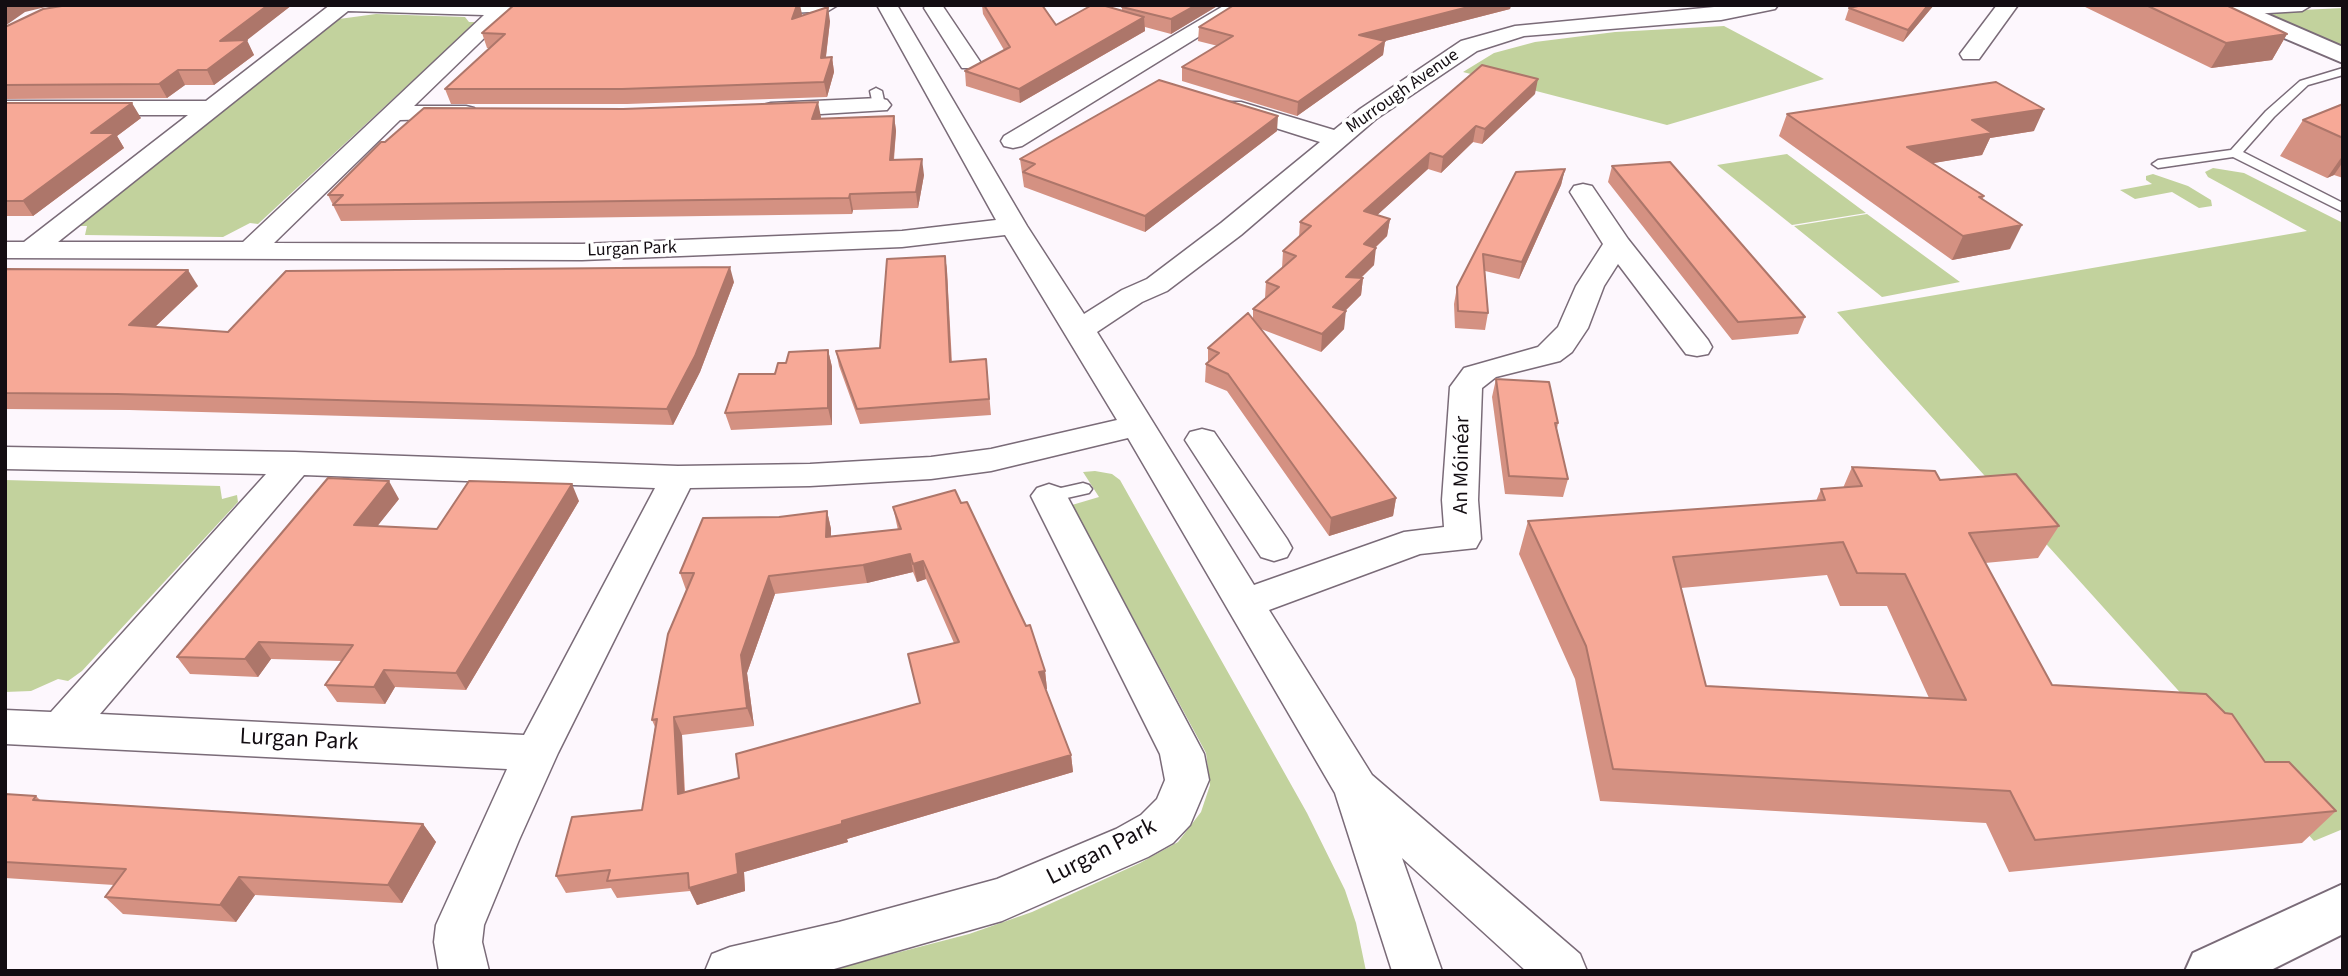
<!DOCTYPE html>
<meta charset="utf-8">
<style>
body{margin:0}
#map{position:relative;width:2348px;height:976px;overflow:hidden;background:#fdf7fd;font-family:"Source Sans 3",sans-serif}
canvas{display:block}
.frame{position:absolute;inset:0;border:7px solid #130d12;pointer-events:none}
</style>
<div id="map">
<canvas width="2348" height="976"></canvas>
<div class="frame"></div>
</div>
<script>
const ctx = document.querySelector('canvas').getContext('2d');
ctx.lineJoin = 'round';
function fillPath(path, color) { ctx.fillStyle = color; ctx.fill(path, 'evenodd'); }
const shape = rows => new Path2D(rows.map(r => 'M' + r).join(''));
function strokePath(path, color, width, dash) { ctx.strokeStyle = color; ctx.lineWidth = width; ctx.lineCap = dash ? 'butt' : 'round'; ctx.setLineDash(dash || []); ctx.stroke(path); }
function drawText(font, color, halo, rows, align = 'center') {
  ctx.font = font + ' "Source Sans 3",sans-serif'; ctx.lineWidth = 7; ctx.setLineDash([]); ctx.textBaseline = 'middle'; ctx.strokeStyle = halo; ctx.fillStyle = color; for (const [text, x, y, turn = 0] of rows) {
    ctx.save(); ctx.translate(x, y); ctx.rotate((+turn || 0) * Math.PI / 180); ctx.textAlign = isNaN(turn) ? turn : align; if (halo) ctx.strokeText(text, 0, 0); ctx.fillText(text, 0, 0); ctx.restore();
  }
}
fillPath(shape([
 [2343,8,2343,47,2261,12],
 [376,14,465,17,469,22,476,22,258,224,250,223,223,237,85,235,87,226,79,226,339,19],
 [1724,26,1824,79,1667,125,1463,72,1494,53,1535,42,1615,32],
 [1787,154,1866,213,1792,225,1717,165],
 [2213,168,2244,173,2343,223,2343,829,2314,841,1837,312,2307,231,2208,177,2205,172],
 [2153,174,2188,186,2211,200,2212,206,2199,208,2172,192,2135,199,2120,190,2152,184,2146,180,2146,176],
 [1867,214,1960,282,1882,297,1794,226],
 [1095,471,1112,474,1120,480,1307,813,1345,890,1356,923,1366,971,827,971,969,934,1032,912,1140,863,1178,842,1201,812,1210,785,1206,753,1072,505,1099,497,1083,472],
 [5,480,220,486,222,499,237,495,238,502,82,671,68,681,58,679,31,691,5,692]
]), '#c2d29d');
const service = shape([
 [2343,68,2343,75,2308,85,2274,117,2243,152,2343,203,2343,212,2233,157,2158,168,2152,164,2158,160,2231,150,2266,111,2300,81,2343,68],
 [876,88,882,91,885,105,879,109,873,105,870,91,876,88],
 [1083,483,1089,485,1092,489,1089,493,1049,502,1040,496,1043,492,1083,483]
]);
const minor = shape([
 [330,5,558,5,566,11,556,17,507,16,414,106,466,106,474,108,478,113,474,118,400,120,274,243,582,244,902,231,996,220,877,5,897,5,1027,226,1084,314,1122,290,1147,279,1221,223,1320,142,1225,112,1221,107,1225,102,1241,102,1334,130,1360,109,1461,41,1515,26,1735,5,1778,5,1775,9,1721,20,1524,36,1477,51,1376,119,1241,235,1167,291,1142,302,1097,332,1254,585,1404,532,1444,527,1442,500,1450,387,1464,368,1538,347,1558,327,1576,286,1603,244,1570,192,1574,186,1583,184,1592,186,1628,239,1708,340,1712,347,1708,354,1697,356,1686,354,1618,264,1604,286,1588,328,1572,352,1560,361,1496,377,1482,388,1478,500,1481,539,1476,548,1420,554,1269,610,1372,775,1580,954,1587,971,1526,971,1402,858,1442,971,1392,971,1335,793,1128,438,991,471,931,479,810,486,690,488,558,753,519,840,484,925,482,942,489,971,439,971,434,942,436,925,507,769,5,744,5,710,51,712,266,474,5,469,5,447,295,452,678,466,810,464,931,457,991,449,1117,420,1005,235,902,247,582,260,5,258,5,242,24,242,188,115,5,115,5,101,206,101,330,5],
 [348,11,484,15,243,242,58,242,348,11],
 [304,475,655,488,524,735,100,714,304,475],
 [744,5,838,5,828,11,752,15,745,13,742,9,744,5],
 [926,5,942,5,981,63,978,68,962,68,924,8,926,5],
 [1225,5,1250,5,1022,146,1013,148,1004,146,1001,141,1004,136,1225,5],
 [1997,5,2018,5,1979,59,1963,59,1960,54,1997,5],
 [2227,5,2312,5,2302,11,2235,15,2228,13,2225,9,2227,5],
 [879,98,887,100,891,105,887,110,771,117,763,115,759,110,763,105,771,103,879,98],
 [1202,429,1214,432,1287,539,1292,548,1287,557,1274,561,1261,557,1185,440,1190,432,1202,429],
 [1049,484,1061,488,1067,496,1204,754,1209,780,1190,825,1173,843,1148,857,1002,921,827,971,705,971,712,954,730,947,839,922,997,879,1116,829,1141,815,1157,799,1165,780,1160,754,1031,496,1037,488,1049,484]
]);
const tertiary = shape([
 [2215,5,2246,5,2343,47,2343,63,2218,10,2215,5]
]);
const secondary = shape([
 [2343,884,2343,934,2269,971,2185,971,2193,953,2343,884]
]);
strokePath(service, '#7a6b78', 3);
strokePath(minor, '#7a6b78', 3);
strokePath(tertiary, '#7a6b78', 4);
strokePath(secondary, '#7a6b78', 4);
fillPath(service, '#fff');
fillPath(minor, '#fff');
fillPath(tertiary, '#fff');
fillPath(secondary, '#fff');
fillPath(shape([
 [68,5,292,5,246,40,254,55,214,85,185,85,167,98,5,99,5,27],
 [982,5,1056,25,1122,11,1122,7,1219,5,1171,34,1145,27,1145,31,1020,103,966,86,965,71,1004,50,983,14],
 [1277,5,1511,5,1510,9,1385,41,1383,55,1297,116,1182,81,1182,67,1218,46,1198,41,1199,27],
 [1934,5,1903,42,1845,20,1849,8],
 [2081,5,2226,5,2287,34,2272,60,2211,68],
 [802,14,801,16,830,21,826,57,832,57,834,72,827,97,627,104,451,104,445,89,490,48,487,48,482,33],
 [1535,94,1482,144,1473,142,1441,173,1428,169,1377,215,1390,219,1387,236,1375,248,1374,265,1361,278,1363,278,1361,295,1345,311,1344,329,1321,352,1261,329,1396,498,1393,516,1329,536,1227,391,1205,382,1206,364,1208,363,1208,348,1253,319,1253,309,1265,298,1266,282,1282,268,1283,251,1299,237,1300,222],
 [5,103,141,118,117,136,124,148,33,216,5,216],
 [2343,104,2343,178,2334,175,2327,178,2280,156,2303,120],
 [623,109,821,117,820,119,894,116,896,131,894,160,924,175,918,208,853,210,852,214,341,221,328,195,385,142],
 [1787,114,2034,131,1990,138,1982,155,1933,163,1984,196,1982,200,2010,249,1952,260,1779,136],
 [1277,131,1145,232,1024,187,1020,159],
 [1612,166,1805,317,1798,334,1732,340,1608,182],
 [1565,169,1561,185,1519,279,1485,271,1488,313,1485,330,1455,328,1454,304,1457,287,1516,172],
 [945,256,947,271,952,362,986,359,991,415,860,424,839,366,836,351,880,348],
 [5,269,198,286,155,327,228,332,734,282,700,372,673,425,129,410,5,409],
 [828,350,832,367,832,425,731,430,725,413,786,363],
 [1496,379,1558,423,1557,429,1568,479,1563,497,1505,494,1492,397],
 [1852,467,1940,480,2059,526,2038,558,1985,563,2052,685,2265,762,2336,811,2302,843,2009,872,1986,823,1600,801,1575,679,1519,554,1528,521,1816,501,1821,489,1843,488],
 [1827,575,1840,606,1887,606,1929,698,1706,686,1681,588],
 [399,499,377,526,437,529,579,501,466,690,395,687,385,704,337,702,325,685,342,661,271,659,258,677,190,674,177,657],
 [961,503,1045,671,1047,689,1046,689,1071,755,1073,772,847,839,848,842,744,872,745,891,697,905,690,891,617,898,611,888,566,893,556,876,642,810,655,727,652,720,686,590,680,573,779,517,827,511,831,529,831,537,898,530,893,507],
 [913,572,917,582,926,579,954,643,920,704,739,778,685,792,682,735,754,726,747,673,775,594,867,583],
 [5,794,36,796,40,800,423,824,436,842,402,903,255,895,236,922,123,914,105,897,114,885,5,878]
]), '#d49182');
fillPath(shape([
 [7,5,54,5,25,12,5,26,5,7],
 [268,5,292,5,228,55,220,41],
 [797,5,800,5,802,14,795,34,792,19],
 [1196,5,1219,5,1171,34,1171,19],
 [1476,5,1511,5,1510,9,1385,41,1383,55,1297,116,1298,102,1359,35],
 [1928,5,1934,5,1903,42,1908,30],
 [828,7,830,21,824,72,821,58],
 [1144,17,1145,31,1020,103,1019,89],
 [2287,34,2272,60,2211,68,2226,43],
 [247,40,254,55,214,85,207,70],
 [832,57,834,72,827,97,824,82],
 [178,70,185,85,167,98,159,84],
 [1538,79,1535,94,1482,144,1485,129],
 [818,102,821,117,815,134,812,119],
 [132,103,141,118,117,136,124,148,33,216,23,201,91,133],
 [2044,109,2034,131,1990,138,1982,155,1898,169,1907,147,1972,120],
 [894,116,896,131,892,176,890,160],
 [1278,116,1277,131,1145,232,1145,216],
 [1476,126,1473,142,1441,173,1443,157],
 [1430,153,1428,169,1363,228,1364,211],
 [2343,155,2343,162,2334,175,2327,178],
 [922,159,924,175,918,208,916,192],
 [1565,169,1561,185,1519,279,1522,262],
 [850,194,853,210,852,214,849,198],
 [1390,219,1387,236,1362,260,1364,244],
 [2022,225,2010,249,1952,260,1963,236],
 [1376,248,1374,265,1344,294,1346,277],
 [945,256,947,271,952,378,950,362],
 [730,267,734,282,700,372,673,425,667,409],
 [188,270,198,286,140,341,129,325],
 [1363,278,1361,295,1332,324,1333,307],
 [1346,311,1344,329,1321,352,1322,334],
 [828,350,832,367,832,425,828,408],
 [389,481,399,499,364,543,354,525],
 [572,484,579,501,466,690,456,673],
 [1396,498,1393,516,1329,536,1331,518],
 [827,511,831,529,831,555,826,537],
 [910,554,913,572,867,583,863,565],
 [923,561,926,579,917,582,913,564],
 [769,576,775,594,747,673,754,726,747,708,741,655],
 [259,642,271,659,258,677,245,659],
 [384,670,395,687,385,704,374,687],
 [1045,671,1047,689,1041,690,1039,672],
 [674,717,682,735,685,812,678,794],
 [1071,755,1073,772,847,839,848,842,744,872,745,891,697,905,689,888,736,854,842,821],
 [423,824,436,842,402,903,388,885],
 [239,877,255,895,236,922,220,905]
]), '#ad766a');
const building = shape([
 [68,5,268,5,220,41,247,40,207,70,178,70,159,84,5,85,5,27,43,9,68,5],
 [514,5,797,5,792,19,828,7,821,58,832,57,824,82,622,89,445,89,505,34,482,33,514,5],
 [984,5,1042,5,1056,25,1092,5,1102,5,1144,17,1019,89,965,71,1010,47,984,5],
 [1125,5,1196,5,1171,19,1122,7,1125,5],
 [1234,5,1276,6,1476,5,1359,35,1385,41,1298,102,1182,67,1233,36,1199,27,1234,5],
 [1863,5,1928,5,1908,30,1849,8,1863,5],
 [2146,5,2226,5,2287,34,2226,43,2146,5],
 [1482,65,1538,79,1485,129,1476,126,1443,157,1430,153,1364,211,1390,219,1364,244,1376,248,1346,277,1363,278,1333,307,1346,311,1322,334,1253,309,1279,287,1266,282,1296,256,1283,251,1311,226,1300,222,1482,65],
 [1159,80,1278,116,1145,216,1023,172,1035,164,1020,159,1159,80],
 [1996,82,2044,109,1972,120,1992,133,1907,147,1984,196,1979,197,2022,225,1963,236,1787,114,1996,82],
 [818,102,812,119,894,116,890,160,922,159,916,192,850,194,849,198,333,205,343,195,328,195,381,142,385,142,424,108,623,109,818,102],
 [5,103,132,103,91,133,115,133,23,201,5,201,5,103],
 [2343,104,2343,138,2303,120,2343,104],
 [1670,162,1805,317,1738,322,1612,166,1670,162],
 [1565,169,1522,262,1483,254,1488,313,1458,311,1457,287,1516,172,1565,169],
 [945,256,950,362,986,359,989,399,857,409,836,351,880,348,887,259,945,256],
 [730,267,695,356,667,409,117,394,5,393,5,269,188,270,129,325,228,332,286,271,730,267],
 [1248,313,1396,498,1331,518,1228,374,1206,364,1219,353,1208,348,1248,313],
 [828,350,828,408,725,413,739,374,775,374,778,363,786,363,789,352,828,350],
 [1496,379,1549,382,1558,423,1555,423,1568,479,1509,476,1496,379],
 [1852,467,1935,471,1940,480,2016,474,2059,526,1969,533,2052,685,2206,694,2225,713,2232,714,2265,762,2289,762,2336,811,2035,840,2010,791,1613,769,1586,646,1528,521,1825,500,1821,489,1862,486,1852,467],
 [1843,542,1857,573,1905,574,1966,700,1706,686,1673,557,1843,542],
 [328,478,389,481,354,525,437,529,469,481,572,484,456,673,384,670,374,687,325,685,353,645,259,642,245,659,177,657,328,478],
 [955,490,961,503,967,502,1026,626,1030,625,1045,671,1039,672,1071,755,842,821,842,824,736,854,738,874,689,888,688,873,607,881,610,870,556,876,572,817,642,810,657,719,652,720,668,634,694,573,680,573,703,518,779,517,827,511,826,537,901,529,893,507,955,490],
 [910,554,913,564,923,561,959,642,908,654,920,703,736,754,739,778,678,794,674,717,747,708,741,655,769,576,863,565,910,554],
 [5,794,36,796,33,800,423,824,388,885,239,877,220,905,105,897,126,869,5,862,5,794]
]);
fillPath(building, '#f7a997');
strokePath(building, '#ad766a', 2);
drawText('18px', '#130d12', '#fff', [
 ["Murrough Avenue",1403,92,-35],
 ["Lurgan Park",632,250,-2]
]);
drawText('21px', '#130d12', '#fff', [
 ["An Móinéar",1463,465,-89]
]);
drawText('24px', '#130d12', '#fff', [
 ["Lurgan Park",299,741,3],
 ["Lurgan Park",1102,853,-27]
]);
</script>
